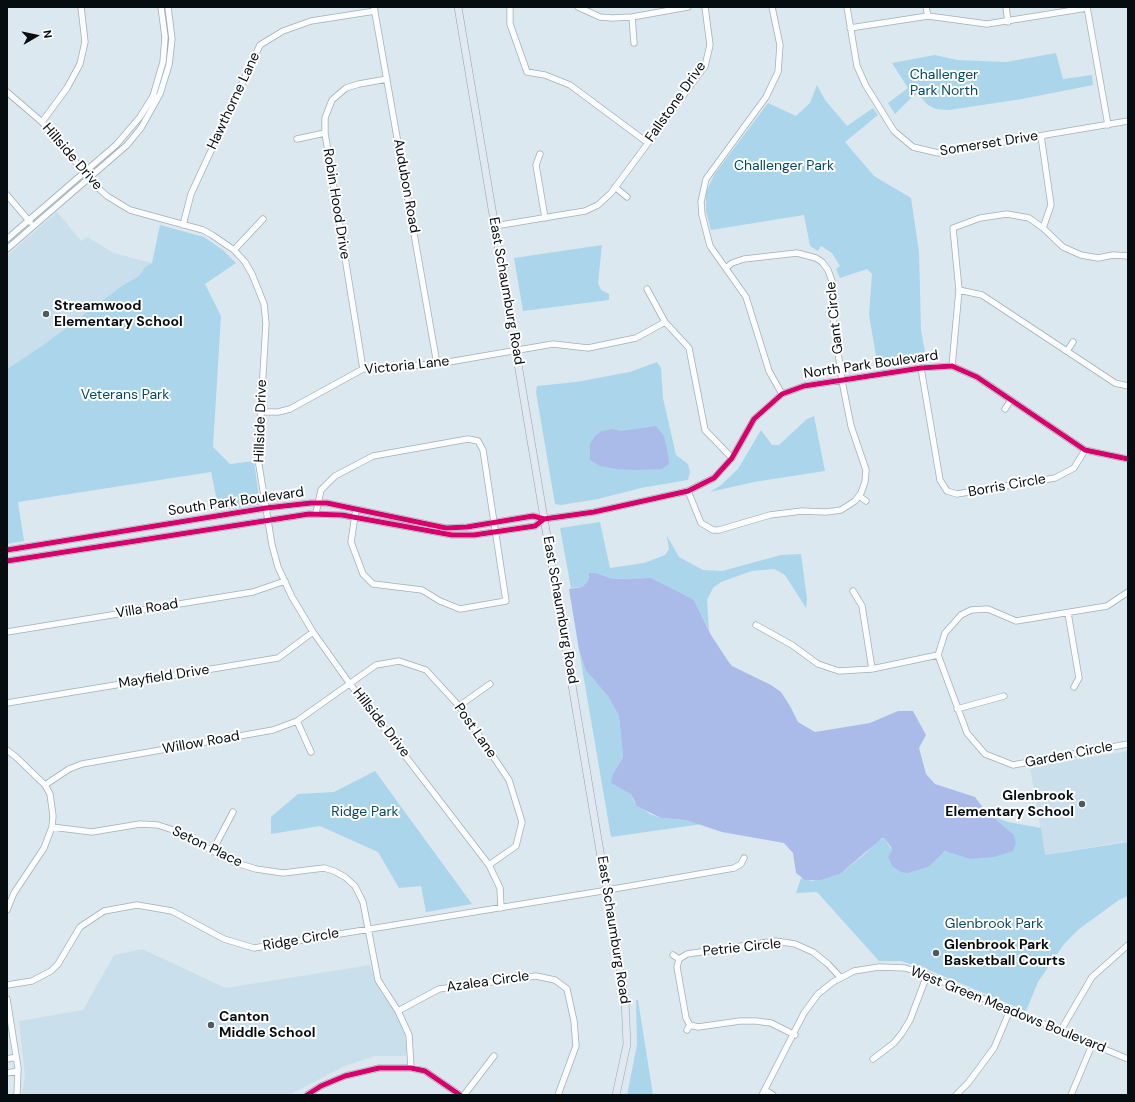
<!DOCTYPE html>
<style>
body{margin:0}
#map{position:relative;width:1135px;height:1102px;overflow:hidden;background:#dbe8ef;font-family:"DM Sans",sans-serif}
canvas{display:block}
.frame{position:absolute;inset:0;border:8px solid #060d11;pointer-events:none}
.north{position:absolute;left:16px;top:16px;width:40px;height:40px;-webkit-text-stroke:3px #fff;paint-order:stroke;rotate:81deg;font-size:11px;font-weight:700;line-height:16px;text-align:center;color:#060d11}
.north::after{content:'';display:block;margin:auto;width:14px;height:18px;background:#060d11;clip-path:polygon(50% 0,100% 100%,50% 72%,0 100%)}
</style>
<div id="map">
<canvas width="1135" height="1102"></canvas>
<div class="frame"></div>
<div class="north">N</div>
</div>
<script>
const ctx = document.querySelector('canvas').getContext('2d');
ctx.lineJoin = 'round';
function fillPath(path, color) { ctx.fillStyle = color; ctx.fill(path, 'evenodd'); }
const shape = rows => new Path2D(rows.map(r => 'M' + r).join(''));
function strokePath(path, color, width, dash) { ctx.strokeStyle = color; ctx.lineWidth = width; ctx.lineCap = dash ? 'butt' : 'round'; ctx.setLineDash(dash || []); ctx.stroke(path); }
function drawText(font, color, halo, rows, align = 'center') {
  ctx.font = font + ' "DM Sans",sans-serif'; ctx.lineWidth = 4; ctx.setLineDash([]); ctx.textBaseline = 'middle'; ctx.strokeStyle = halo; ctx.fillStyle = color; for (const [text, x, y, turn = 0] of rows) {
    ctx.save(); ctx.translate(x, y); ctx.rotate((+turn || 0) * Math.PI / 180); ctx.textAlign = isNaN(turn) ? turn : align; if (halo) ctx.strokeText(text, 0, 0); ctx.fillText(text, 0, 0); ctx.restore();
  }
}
fillPath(shape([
 [57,212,81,241,87,237,114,253,152,263,145,267,139,276,123,285,46,343,7,369,7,256],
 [1128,751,1128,841,1045,855,1030,767],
 [142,949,226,988,370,965,377,986,398,1017,404,1030,407,1047,406,1056,375,1056,345,1066,289,1095,22,1095,25,1076,19,1021,83,1010,114,955]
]), '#c9e0ec');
fillPath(shape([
 [1056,53,1063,79,1092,75,1093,85,1022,99,949,110,936,109,928,105,918,94,912,97,895,114,888,103,908,88,892,63,935,55,957,60,1006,62],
 [817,85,825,100,847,126,873,108,878,115,845,142,874,176,911,198,919,252,921,330,926,358,878,367,869,315,872,274,867,269,840,278,836,269,840,266,832,253,821,246,818,251,810,246,804,215,711,230,706,211,706,193,714,175,768,103,796,116,810,103],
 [160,225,204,237,223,250,236,263,205,284,221,316,213,447,230,464,254,461,260,505,219,510,211,472,18,502,24,541,7,544,7,369,46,343,123,285,139,276,145,267,152,263],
 [602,245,598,283,601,290,609,294,609,300,523,311,514,258],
 [657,362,661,368,663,398,676,455,688,464,690,472,688,480,641,488,598,499,561,505,555,504,536,392,537,386,576,382,630,372],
 [814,416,825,471,754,482,710,492,721,485,738,469,761,430,772,445,779,445,807,419],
 [600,522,610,568,644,563,665,555,669,549,667,536,679,557,703,570,722,571,781,555,801,554,807,599,806,608,785,575,774,569,752,571,721,582,713,588,707,600,709,630,694,600,673,591,655,580,645,578,613,579,596,573,588,576,588,581,582,587,571,588,560,528],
 [579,650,586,671,608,696,619,716,623,757,613,774,614,785,626,790,631,794,634,802,650,814,661,818,686,820,702,824,611,837],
 [375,771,472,904,426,912,421,886,399,888,378,852,320,826,271,834,271,817,298,794,334,792],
 [992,816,1008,822,1041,828,1045,855,1128,842,1128,896,1119,900,1079,929,1064,944,1038,982,1026,1011,924,968,901,961,879,961,817,892,796,893,801,878,812,881,840,874,866,853,878,839,885,839,892,850,888,857,941,854,948,850,970,859,1016,842,1014,835],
 [636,1000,638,1000,653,1095,627,1095,637,1045]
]), '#abd5eb');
fillPath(shape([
 [656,426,664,436,668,454,669,464,662,469,632,470,616,469,600,466,590,460,590,444,595,436,602,431,613,429,621,431],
 [589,573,596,573,613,579,651,578,694,600,711,635,728,661,732,666,771,685,781,692,790,706,798,722,815,732,870,723,898,711,913,711,926,735,919,748,926,774,935,784,975,797,984,809,1014,835,1016,842,1013,851,994,857,970,859,945,851,928,867,907,873,901,872,892,866,888,857,892,850,891,847,885,839,882,838,840,874,820,880,805,880,796,873,793,853,784,843,722,832,686,820,661,818,637,806,631,794,611,783,613,774,623,757,619,716,608,696,586,671,579,650,569,589,582,587,588,581]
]), '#aabbe9');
const minor = shape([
 [374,7,437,364],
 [510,7,510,24,527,72,545,75,570,85,648,143],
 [578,7,600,17,612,18,632,17,688,7],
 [772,7,780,45,778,72,766,97,706,179,701,202,702,215,710,246,746,297,769,371,782,394],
 [847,7,857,66,866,86,894,131,913,147,938,153,1128,121],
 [926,7,928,16],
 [1006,7,1008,22],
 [1087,7,1108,125],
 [632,17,634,43],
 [850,28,928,16,987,24,1087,8],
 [7,92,42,122,96,186,107,196,130,210,203,230,212,235,234,250,245,262,252,274,264,304,266,323,258,459,272,545,278,567,292,597,313,632,350,684,489,865,500,888,501,908],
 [42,122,67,88,80,64,85,42,81,7],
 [1041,136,1051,205,1043,228],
 [297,139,325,133],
 [540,154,536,165,545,218],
 [615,187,627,197],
 [7,195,30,222],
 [183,225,191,194,260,45,283,31,311,21,375,11],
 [495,226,585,211,598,205,611,193,705,66,710,45,705,7],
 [7,239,116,145,140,117,153,96,163,62,165,37,161,7],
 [7,249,127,145,141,128,160,94,169,65,172,39,168,7],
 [234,250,263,219],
 [647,289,665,322,689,348,705,430,732,458],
 [959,290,982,295,1115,383,1128,386],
 [1067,351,1073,342],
 [952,366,959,290,953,228,980,218,1007,214,1029,218,1043,228,1063,247,1081,255,1098,258,1113,255,1128,256],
 [921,368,940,480,947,491,957,494,1055,478,1074,468,1085,450],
 [363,369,325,133,325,118,332,100,346,88,359,84,387,79],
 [1005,409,1011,400],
 [260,412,278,412,290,409,363,369,437,364,553,344,588,348,636,338,665,322],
 [688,491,701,523,713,530,719,530,770,515,802,511,826,512,841,510,855,501,861,493,865,482,866,470,851,426,842,381,833,316,833,284,828,270,822,262,816,258,797,253,744,259,732,263,726,268],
 [859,496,866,501],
 [316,513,321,490,335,476,373,456,468,439,478,441,483,450,506,601,460,609,440,601,422,590,373,584,363,574,351,542,356,509],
 [7,550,266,508,311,503,327,503,446,528,467,527,533,516,544,519],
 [7,561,309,514,342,515,452,535,474,535,535,526,544,519,594,512,688,491,714,478,732,458,754,419,782,394,804,386,921,368,952,366,977,377,1085,450,1128,459],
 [853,591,862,606,872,669],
 [1128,592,1107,606,1016,621,988,609,971,610,961,615,945,633,938,655,967,733,985,754,1013,765,1128,744],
 [1068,613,1079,678,1074,687],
 [756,625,792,645,818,664,839,671,872,669,938,655],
 [7,632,253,592,285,581],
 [7,703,278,658,313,632],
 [459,706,490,684],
 [957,709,1004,696],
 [297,721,311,752],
 [7,750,16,757,45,785,50,794,53,816,52,827,44,848,14,893,7,910],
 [45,785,69,769,82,764,273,730,297,721,376,665,399,661,426,670,459,706,509,780,522,822,516,846,489,865],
 [52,827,92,832,140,824,158,825,176,831,233,862,256,869,283,873,324,868,334,871,345,877,355,886,363,902,378,980,398,1011,409,1035,411,1068],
 [213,850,233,812],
 [673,955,679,959],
 [7,985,32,981,51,971,58,964,80,927,104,911,137,905,172,911,224,939,254,948,596,892,734,868,741,864,744,858],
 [7,999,18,1068,17,1095],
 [398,1011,439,989,536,976,555,980,567,989,574,1021,576,1046,558,1095],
 [687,1030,690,1025],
 [1061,1030,1092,977,1128,945],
 [795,1035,771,1023,756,1021,740,1021,698,1027,690,1025,686,1018,677,967,679,959,687,954,776,941,795,944,813,952,828,964,841,978],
 [7,1059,16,1057],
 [873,1059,894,1043,902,1033,910,1020,927,975],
 [7,1073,18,1071],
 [765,1090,773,1095],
 [307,1095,321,1086,345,1076,379,1068,411,1068,425,1071,460,1095],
 [464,1095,494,1056],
 [762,1095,804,1013,818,994,833,982,854,971,879,967,905,968,927,975,1128,1059],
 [956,1095,968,1083,994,1048,1010,1010],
 [1071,1095,1092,1045]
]);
const major = shape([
 [458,7,625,1000,627,1044,616,1095]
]);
strokePath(minor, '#a5afb4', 7);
strokePath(major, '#94a4b1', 8);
strokePath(minor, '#fafcfd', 5.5);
strokePath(major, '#e1e8ef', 7);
strokePath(shape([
 [7,550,266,508,311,503,327,503,446,528,467,527,533,516,544,519],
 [7,561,309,514,342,515,452,535,474,535,535,526,544,519,594,512,688,491,714,478,732,458,754,419,782,394,804,386,921,368,952,366,977,377,1085,450,1128,459],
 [307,1095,321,1086,345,1076,379,1068,411,1068,425,1071,460,1095]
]), '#d6006c', 5);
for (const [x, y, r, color] of [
 [46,314,4,"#515a5f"],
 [1082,804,4,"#515a5f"],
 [936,953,4,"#515a5f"],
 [211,1025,4,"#515a5f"]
]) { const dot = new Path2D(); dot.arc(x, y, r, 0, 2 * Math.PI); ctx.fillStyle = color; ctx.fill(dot); strokePath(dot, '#fff', 1.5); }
drawText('14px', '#064962', '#fff', [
 ["Challenger",944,75],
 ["Park North",944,91],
 ["Challenger Park",784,166],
 ["Veterans Park",125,395],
 ["Ridge Park",365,812],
 ["Glenbrook Park",994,924]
]);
drawText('14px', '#060d11', '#fff', [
 ["Hawthorne Lane",234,101,-65],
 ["Fallstone Drive",676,102,-55],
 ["Somerset Drive",989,144,-9],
 ["Hillside Drive",72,157,49],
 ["Audubon Road",406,186,80],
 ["Robin Hood Drive",336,204,81],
 ["East Schaumburg Road",506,291,80],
 ["Gant Circle",835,318,-96],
 ["North Park Boulevard",871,365,-8],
 ["Victoria Lane",407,366,-6],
 ["Hillside Drive",261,421,-88],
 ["Borris Circle",1007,486,-10],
 ["South Park Boulevard",236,502,-8],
 ["Villa Road",147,609,-9],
 ["East Schaumburg Road",560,610,80],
 ["Mayfield Drive",164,677,-9],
 ["Hillside Drive",381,723,52],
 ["Post Lane",475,731,55],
 ["Willow Road",201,743,-10],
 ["Garden Circle",1069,755,-11],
 ["Seton Place",207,847,26],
 ["East Schaumburg Road",613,930,81],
 ["Ridge Circle",301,940,-10],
 ["Petrie Circle",742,948,-6],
 ["Azalea Circle",488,982,-8],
 ["West Green Meadows Boulevard",1008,1010,22]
]);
drawText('bold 14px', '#060d11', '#fff', [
 ["Streamwood",54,306],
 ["Elementary School",54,322],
 ["Glenbrook",1074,796,"right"],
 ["Elementary School",1074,812,"right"],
 ["Glenbrook Park",944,945],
 ["Basketball Courts",944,961],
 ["Canton",219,1017],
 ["Middle School",219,1033]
], 'left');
</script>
